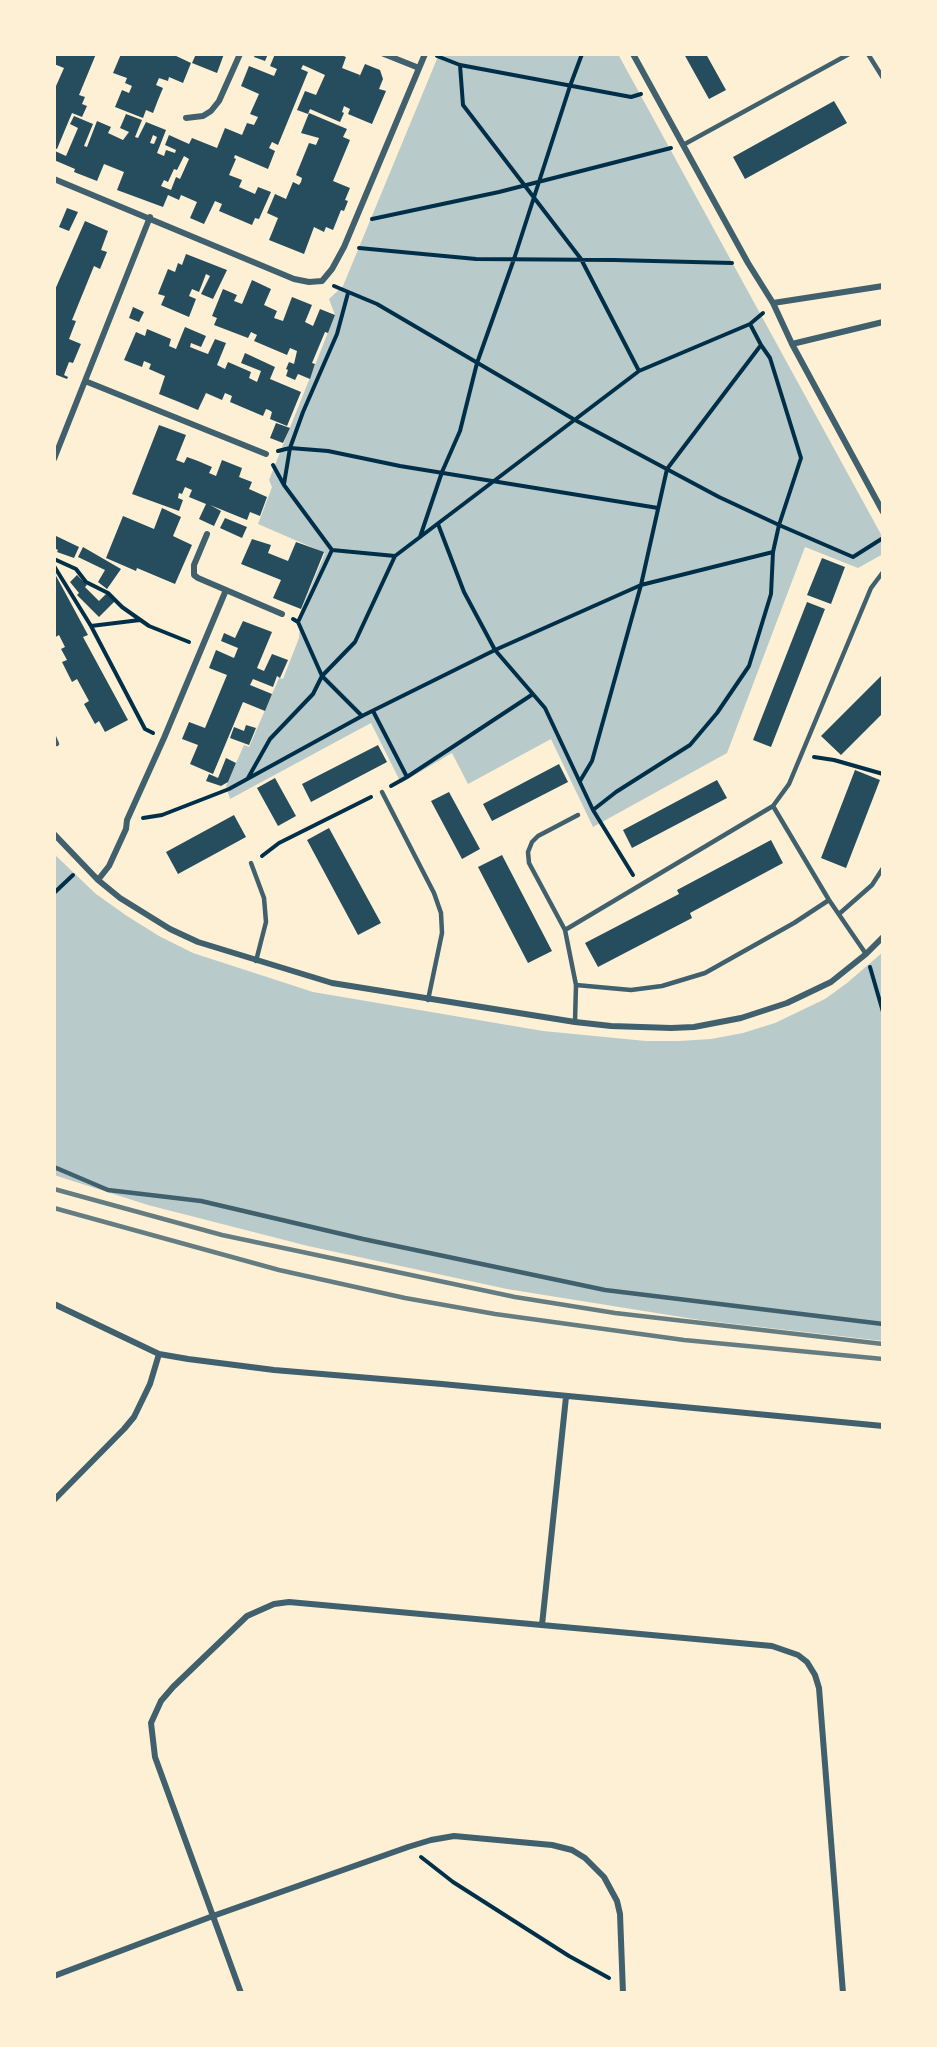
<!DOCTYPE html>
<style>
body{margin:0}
#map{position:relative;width:937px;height:2047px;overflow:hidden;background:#fdf0d5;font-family:Montserrat,sans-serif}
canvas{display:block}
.frame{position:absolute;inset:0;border:56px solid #fdf0d5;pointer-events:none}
</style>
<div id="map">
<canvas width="937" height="2047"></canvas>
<div class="frame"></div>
</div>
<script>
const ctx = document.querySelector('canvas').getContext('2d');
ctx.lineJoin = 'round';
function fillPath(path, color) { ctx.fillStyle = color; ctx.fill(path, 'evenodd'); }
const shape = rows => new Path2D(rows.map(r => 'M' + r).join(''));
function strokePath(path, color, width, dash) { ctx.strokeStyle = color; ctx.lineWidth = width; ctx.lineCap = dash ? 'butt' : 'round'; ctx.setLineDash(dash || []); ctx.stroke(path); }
fillPath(shape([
 [439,54,618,54,883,538,883,554,858,568,805,547,727,753,593,827,551,739,468,784,452,753,401,783,371,723,230,799,226,786,244,745,249,747,279,678,283,679,299,638,301,610,325,553,258,524,272,487,269,480,335,315,329,299,343,286],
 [54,854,96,894,127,916,159,936,193,953,313,992,543,1031,646,1041,679,1041,711,1039,743,1033,775,1023,825,999,847,983,883,952,883,1341,700,1320,507,1289,308,1246,148,1205,54,1175]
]), '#b9caca');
fillPath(shape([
 [54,54,96,54,79,95,85,97,82,104,87,106,82,117,72,113,57,149,54,148,54,85,56,86,64,68,54,64],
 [121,54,172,54,191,63,183,83,169,77,168,81,159,78,156,85,163,88,158,100,153,113,146,110,143,118,115,107,122,90,129,93,132,86,125,83,127,78,113,73],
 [196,54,224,54,217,73,192,63],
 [255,54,268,54,265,61,254,57],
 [275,54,339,54,346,57,342,68,360,75,358,80,365,64,380,70,383,79,379,89,386,91,372,124,348,114,350,109,344,106,342,112,344,113,340,122,310,109,308,114,297,110,305,91,316,95,325,75,303,65,301,69,308,72,278,145,272,142,269,148,275,151,268,169,235,155,234,158,236,159,229,175,242,180,239,187,255,194,258,187,271,192,259,219,255,218,252,225,219,211,222,204,215,201,204,224,190,218,197,202,181,195,179,200,168,195,163,207,117,190,124,172,104,164,97,181,74,172,75,169,54,160,55,151,66,156,78,128,70,124,74,116,93,124,84,146,87,147,97,121,111,127,108,133,123,140,129,132,120,128,126,114,142,120,135,137,138,138,146,122,166,130,157,153,164,156,166,150,175,153,176,150,165,145,169,135,189,144,192,138,217,148,225,128,242,135,247,123,254,125,258,117,250,114,259,94,241,86,249,66,274,76,277,69,270,66],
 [153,135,157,137,154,144,150,143],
 [184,156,189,159,180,179,176,177,171,190,161,186,164,180,168,182,174,169,177,170],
 [684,54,706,54,726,90,709,99],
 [834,101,847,123,745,179,733,157],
 [309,113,347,129,343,137,350,140,333,181,350,188,345,200,348,201,344,211,341,210,333,230,326,227,324,232,314,227,304,254,269,240,278,218,267,213,275,194,286,199,293,182,299,185,301,182,302,178,296,175,309,143,316,145,319,138,301,133],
 [67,208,78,212,69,231,59,227],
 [85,221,108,231,101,250,107,252,100,269,94,266,72,320,76,321,69,339,81,344,73,363,69,362,64,375,68,377,67,379,54,374,54,292],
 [186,254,227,270,213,299,201,294,210,276,206,274,199,292,192,289,189,296,196,299,189,317,161,305,165,296,158,294,168,269,175,272,178,263,182,265],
 [252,280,271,289,264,305,277,311,274,318,283,321,292,297,312,305,305,322,313,326,320,309,335,315,328,333,325,332,312,363,315,364,310,379,298,374,295,380,286,376,288,370,286,369,289,362,294,364,297,351,290,348,287,355,254,341,257,335,251,332,248,338,214,325,217,318,212,316,223,289,237,295,234,301,242,304],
 [133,307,144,312,139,322,129,318],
 [185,327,206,336,201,347,191,343,190,347,200,351,208,354,215,339,226,343,217,365,225,369,228,362,251,372,249,378,257,382,261,371,241,363,245,353,275,367,270,379,301,392,287,426,270,419,272,412,269,410,266,409,263,416,230,402,232,396,225,393,222,400,206,393,198,410,179,402,159,394,165,376,149,369,151,364,144,361,142,367,124,360,136,332,145,336,147,329,171,339,169,346,176,349],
 [276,423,290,428,283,443,270,438],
 [159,425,186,435,176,460,184,463,187,457,198,461,212,467,209,473,216,476,222,460,242,468,239,477,252,482,249,489,267,497,260,516,250,512,247,520,210,505,221,511,214,526,199,519,206,504,189,497,192,490,185,487,182,494,179,493,178,498,183,500,179,511,132,494],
 [162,508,181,517,173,536,192,545,175,584,137,568,136,571,106,558,123,516,154,529],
 [225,518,247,527,242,538,220,528],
 [54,535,79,547,74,558,57,552,58,550,54,548],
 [252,539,271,545,268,553,288,561,296,542,324,552,301,609,273,598,281,580,241,564],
 [83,547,121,569,107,589,98,582,105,570,78,557],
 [822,558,845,567,831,604,807,595],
 [54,572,88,635,83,637,128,720,105,732,99,721,95,724,84,704,89,701,77,679,72,682,62,662,67,660,61,649,65,647,59,635,54,638],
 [77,575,87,585,85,587,99,601,107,593,115,601,99,617,77,595,79,593,70,582],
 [807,602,825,609,771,747,753,740],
 [243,621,272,632,257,668,264,671,272,654,288,660,280,678,277,676,273,687,253,679,250,685,272,694,265,711,243,702,213,774,190,764,198,745,182,739,189,722,205,728,227,675,209,668,216,650,234,658,238,648,221,641,224,633,235,638],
 [883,674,883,713,841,755,821,736],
 [246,725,256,728,249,745,230,738,234,727,244,731],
 [378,745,387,762,311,802,302,784],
 [226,758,236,763,228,782,221,786,206,781,209,774,218,778],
 [559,764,568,782,492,821,483,804],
 [855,770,880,780,846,868,821,858],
 [275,778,296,816,278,826,257,788],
 [717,780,727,798,632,848,623,830],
 [449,792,480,849,462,859,431,801],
 [234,815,246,837,178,874,166,852],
 [329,828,381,923,358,935,307,840],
 [771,840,783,863,690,913,692,918,598,967,585,943,679,894,677,890],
 [502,855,552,951,528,963,478,867]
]), '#264d5e');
strokePath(shape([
 [437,56,460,65,631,97,641,94],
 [460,65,463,105,581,259,639,371],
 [372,219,499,192,671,148],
 [359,248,476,259,614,260,732,263],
 [334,286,377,304,575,420,719,497,779,525,853,557,883,538],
 [278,451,290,448,328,451,400,466,658,508],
 [273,465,284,485,332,550],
 [284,484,290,448,303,412,337,334,348,293],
 [438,524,464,592,495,650,545,708,593,810,633,875],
 [420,537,442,472,460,431,477,363,514,259,570,86,582,54],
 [54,559,76,569,86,582,108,593,122,607,149,626,189,642],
 [54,566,91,626,145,729,153,733],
 [293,619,298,622,332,550,395,556,639,371,750,324,763,313],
 [298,622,322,676,362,716],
 [91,626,140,620],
 [373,711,407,777,391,786],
 [814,757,834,760,883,774],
 [407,777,533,694],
 [248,778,270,739,313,694,322,676,355,642,395,556],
 [580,781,592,761,641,585,667,469,761,345,750,324],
 [593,810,616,792,690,745,717,713,749,666,771,594,773,552],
 [143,818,162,815,229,789,362,716,495,650,641,585,773,552,779,525,801,458,770,358,761,345],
 [262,856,279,843,371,797],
 [54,893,73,875],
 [870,967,883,1012],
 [421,1857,453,1882,569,1956,609,1978]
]), '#003049', 4);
strokePath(shape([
 [868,54,883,78],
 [683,145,849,54],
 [54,737,57,744],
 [382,792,434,893,441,913,442,933,428,1000],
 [773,806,789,784,871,588,883,572],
 [251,863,264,898,266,922,256,961],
 [839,914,872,885,883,868],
 [565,930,773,806,829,900,866,954],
 [576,985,631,990,662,986,705,973,794,923,829,900],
 [575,1022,576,985,565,930,529,863,528,852,532,842,538,836,578,815],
 [54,1167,108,1190,201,1201,363,1239,605,1290,883,1324]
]), '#3f606c', 4.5);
strokePath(shape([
 [384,54,419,68],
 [633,54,748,263,773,303,792,344,883,512],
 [186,118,203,116,211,111,219,101,240,54],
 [54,179,294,279,309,282,322,281,332,269,344,247,425,54],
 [773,303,883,286],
 [792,344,883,322],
 [85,381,266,454],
 [54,459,150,217],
 [207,534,194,565,194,575,198,578,282,614],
 [54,834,98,880,120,898,170,929,198,942,332,983,575,1022,611,1026,671,1028,694,1027,741,1018,787,1003,831,982,866,954,883,937],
 [98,880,109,866,126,829,127,820,164,738,226,590],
 [54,1304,159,1354,188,1359,274,1370,442,1384,883,1426],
 [54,1500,124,1429,134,1417,150,1384,159,1354],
 [542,1625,566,1397],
 [54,1976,213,1916,408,1847,431,1840,454,1836,552,1845,572,1850,585,1858,604,1877,617,1901,620,1914,623,1993],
 [241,1993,155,1757,151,1723,161,1701,173,1687,247,1616,274,1604,289,1602,772,1646,798,1655,807,1662,815,1675,819,1688,843,1993]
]), '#3f606c', 6);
strokePath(shape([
 [54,1189,222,1235,515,1297,615,1313,883,1344],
 [54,1208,279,1270,405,1298,495,1314,684,1340,883,1359]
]), '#657d81', 4.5);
</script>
